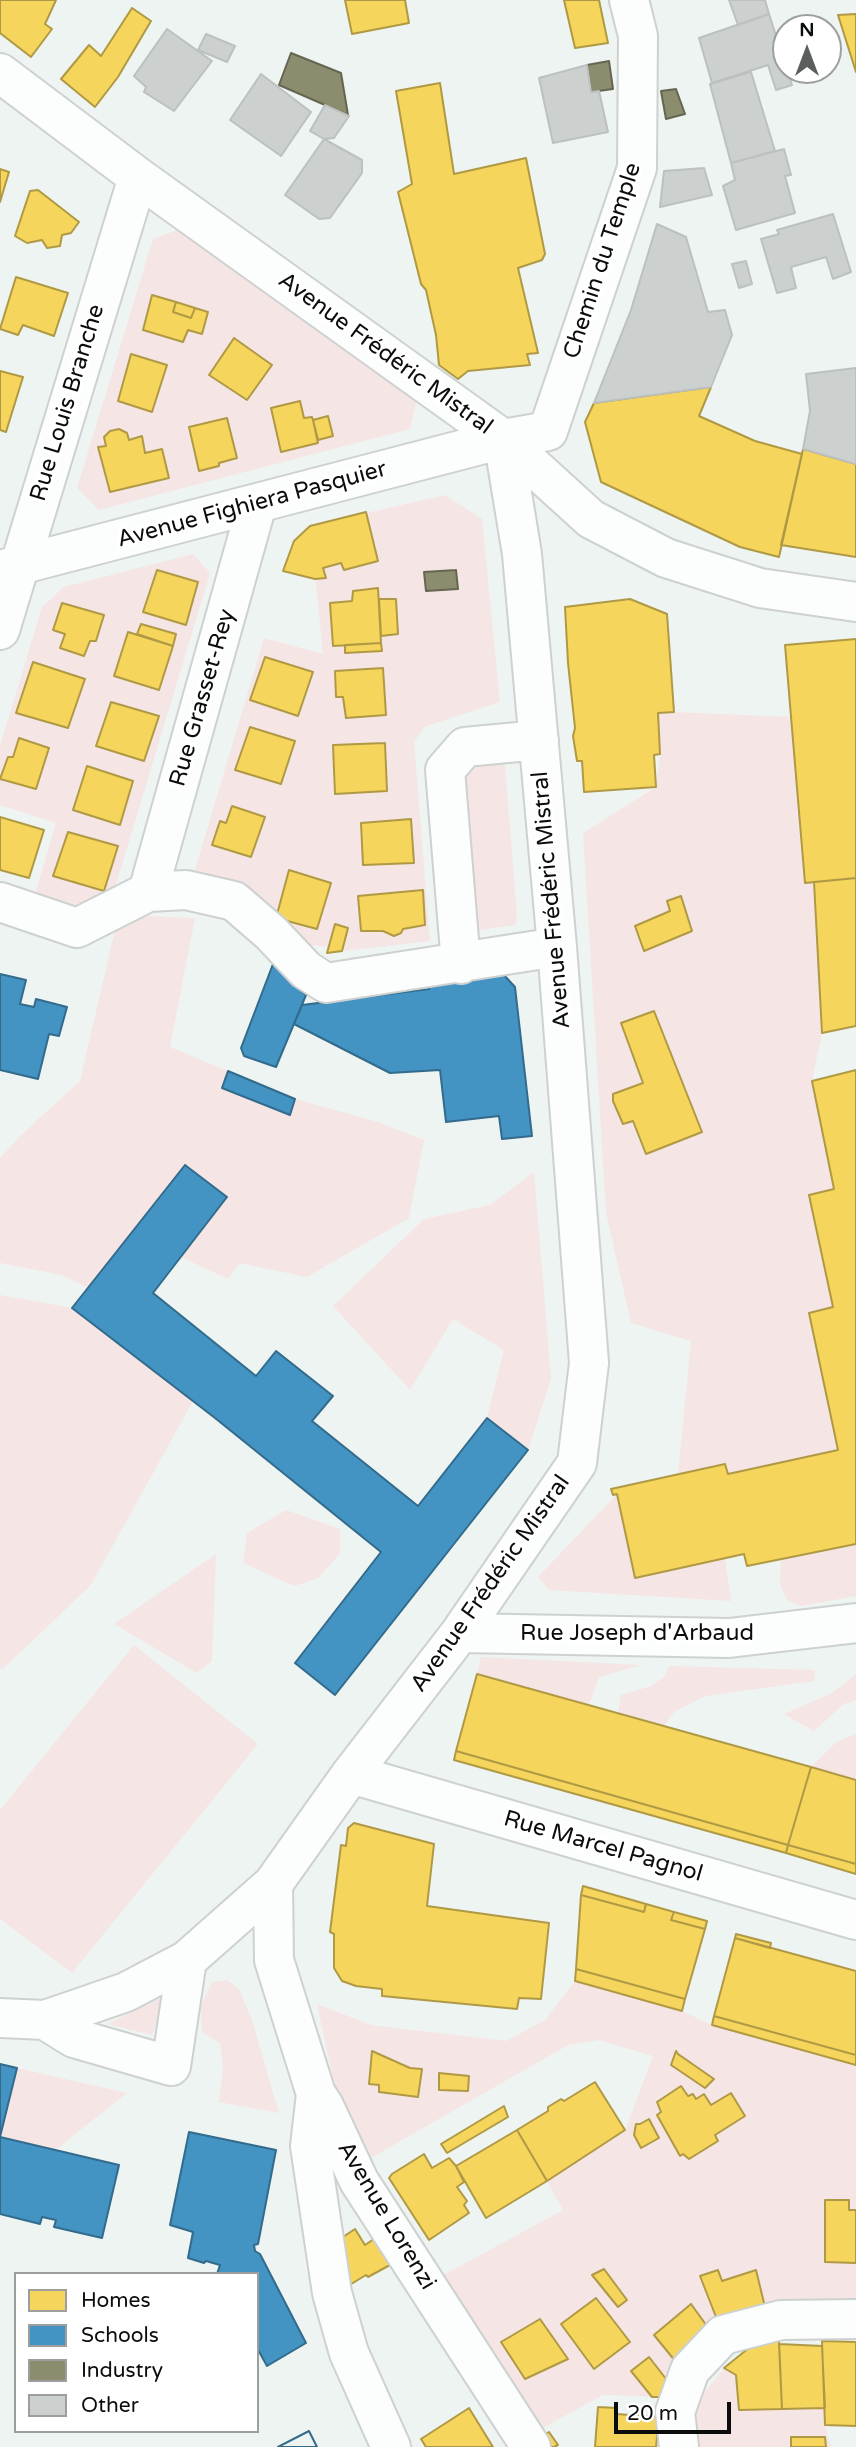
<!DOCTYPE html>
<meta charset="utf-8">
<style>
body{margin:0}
#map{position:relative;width:856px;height:2447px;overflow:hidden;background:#eef4f1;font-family:"Varela Round",sans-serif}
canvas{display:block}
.legend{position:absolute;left:14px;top:2272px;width:245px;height:161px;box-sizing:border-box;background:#fff;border:2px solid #9d9e9e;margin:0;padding:9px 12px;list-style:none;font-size:21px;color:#0a0d0c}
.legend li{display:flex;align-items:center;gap:14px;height:35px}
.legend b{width:35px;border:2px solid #9d9e9e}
.north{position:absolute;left:772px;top:14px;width:70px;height:70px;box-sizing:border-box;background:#fff;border:2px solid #9d9e9e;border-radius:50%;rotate:0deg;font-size:19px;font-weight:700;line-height:28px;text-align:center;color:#0a0d0c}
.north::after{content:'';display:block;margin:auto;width:24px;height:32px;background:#5a5e5c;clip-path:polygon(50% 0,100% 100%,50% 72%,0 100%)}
.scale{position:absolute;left:614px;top:2402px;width:117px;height:32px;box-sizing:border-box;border:4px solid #0a0d0c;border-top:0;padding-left:9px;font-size:21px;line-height:24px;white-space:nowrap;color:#0a0d0c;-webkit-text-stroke:5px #fff;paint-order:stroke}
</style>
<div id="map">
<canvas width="856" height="2447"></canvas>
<ul class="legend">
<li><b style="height:19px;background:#f6d55c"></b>Homes</li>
<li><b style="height:19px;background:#4393c3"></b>Schools</li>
<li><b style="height:19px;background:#8c8c6e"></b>Industry</li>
<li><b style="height:19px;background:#ccd1cf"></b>Other</li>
</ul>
<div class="north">N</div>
<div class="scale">20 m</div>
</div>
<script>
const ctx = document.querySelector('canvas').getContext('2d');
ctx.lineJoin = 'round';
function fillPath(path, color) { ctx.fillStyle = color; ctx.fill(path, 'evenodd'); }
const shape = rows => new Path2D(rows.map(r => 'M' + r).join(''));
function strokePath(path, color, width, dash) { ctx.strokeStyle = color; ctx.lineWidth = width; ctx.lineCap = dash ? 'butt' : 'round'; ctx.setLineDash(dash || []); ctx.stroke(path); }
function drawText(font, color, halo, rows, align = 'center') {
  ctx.font = font + ' "Varela Round",sans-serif'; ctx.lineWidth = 7; ctx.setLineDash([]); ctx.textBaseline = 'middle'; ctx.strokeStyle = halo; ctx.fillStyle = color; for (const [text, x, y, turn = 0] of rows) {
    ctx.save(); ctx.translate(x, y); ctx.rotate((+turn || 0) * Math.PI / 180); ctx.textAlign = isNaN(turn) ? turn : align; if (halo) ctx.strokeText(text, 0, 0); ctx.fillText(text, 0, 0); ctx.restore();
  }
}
fillPath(shape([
 [183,228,417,398,410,429,99,510,77,488,153,239],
 [152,296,208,312,202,334,188,330,183,342,143,330],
 [234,338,272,365,247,400,209,375],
 [131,355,167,365,152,412,118,400],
 [300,401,304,418,312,417,332,436,318,440,317,443,271,408],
 [227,418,237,458,219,463,219,466,199,470,189,427],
 [119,429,127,433,129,440,141,437,145,453,162,450,169,478,110,492,99,448,106,446,104,437,110,431],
 [445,495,482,519,500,702,424,727,414,742,430,941,327,953,328,947,303,944,200,877,195,870,264,638,323,654,310,526],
 [193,554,210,573,115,888,57,913,32,905,56,823,0,805,0,746,42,607,64,587],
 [674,712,791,717,805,882,814,882,822,1033,812,1081,834,1189,833,1307,809,1313,838,1450,728,1474,725,1464,678,1474,691,1341,631,1323,606,1213,583,833,656,787,660,755,654,755,658,713],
 [499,758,505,765,517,916,515,925,479,930,470,920,460,770],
 [146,916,195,918,170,1047,228,1071,222,1087,290,1114,295,1099,378,1122,424,1140,409,1218,307,1277,239,1263,228,1279,181,1257,227,1197,185,1165,88,1288,62,1275,0,1263,0,1158,21,1135,80,1081,115,930],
 [534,1172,551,1379,528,1450,487,1418,504,1350,453,1319,410,1390,333,1306,424,1219,490,1205],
 [0,1295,72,1308,193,1401,91,1585,4,1668,0,1669],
 [617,1494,635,1578,725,1558,731,1601,549,1590,538,1577],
 [286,1510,340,1529,340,1554,317,1579,294,1586,243,1563,247,1533],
 [856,1544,856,1596,802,1606,787,1600,780,1584,781,1559],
 [216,1554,212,1661,197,1673,114,1624],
 [134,1645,258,1744,72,1973,0,1919,0,1810],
 [481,1657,641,1665,599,1677,589,1705,477,1674],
 [669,1666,815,1670,814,1681,705,1696,674,1712,664,1726,618,1713,621,1695,651,1686,665,1676],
 [856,1674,856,1700,844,1704,814,1731,784,1714,832,1693],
 [856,1734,856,1780,811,1767,836,1742],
 [227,1980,239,1989,252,2020,279,2113,219,2102,223,2070,220,2043,202,2032,201,2006,212,1982],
 [575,1981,682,2011,712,2025,856,2065,856,2308,741,2306,664,2397,603,2395,539,2430,440,2277,563,2210,547,2181,625,2130,653,2056,599,2040,568,2045,364,2162,346,2138,317,2004,371,2025,506,2041,545,2020],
 [167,1995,152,2035,107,2024],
 [17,2068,127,2093,55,2150,0,2137],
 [724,2368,736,2375,739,2410,825,2408,825,2425,831,2447,691,2447,690,2411]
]), '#f6e5e5');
const homes = shape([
 [0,0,56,0,45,24,52,29,31,57,0,33,0,0],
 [345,0,405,0,409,23,352,34,345,0],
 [564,0,599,0,608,43,575,48,564,0],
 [132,8,151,21,118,77,95,107,61,79,89,45,101,56,132,8],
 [856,14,856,72,838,15,856,14],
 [440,83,454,174,526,158,545,254,542,260,518,268,538,353,527,354,530,365,468,371,458,379,439,365,436,335,426,290,421,284,398,192,412,184,396,91,440,83],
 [0,169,9,172,0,202,0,169],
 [38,190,79,222,71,233,62,235,60,246,47,248,42,240,27,243,15,236,30,191,38,190],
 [16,277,68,293,54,336,23,325,18,335,0,329,16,277],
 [152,295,176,302,173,312,191,318,195,308,208,312,202,334,188,330,183,342,143,330,152,295],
 [176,302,195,308,191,318,173,312,176,302],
 [234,338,272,365,247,400,209,375,234,338],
 [131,354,167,365,152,412,118,401,131,354],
 [0,371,23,377,6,432,0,430,0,371],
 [711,387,699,416,755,441,802,454,779,557,740,547,601,482,585,422,594,403,711,387],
 [300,401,304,418,312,417,313,420,318,443,281,452,271,408,300,401],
 [328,416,333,436,318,440,313,420,328,416],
 [227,418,237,458,219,463,219,466,199,471,189,427,227,418],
 [119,429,127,433,129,440,142,436,145,453,162,449,169,478,110,492,98,447,106,446,104,437,110,431,119,429],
 [803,449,856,464,856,557,781,545,803,449],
 [366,512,378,561,344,570,341,563,323,568,326,578,315,579,283,571,294,541,310,526,366,512],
 [157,570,198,582,186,625,143,612,157,570],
 [378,588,381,643,333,646,330,603,352,601,353,591,378,588],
 [379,599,396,599,398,634,381,636,379,599],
 [630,599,667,614,674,712,658,713,660,754,654,755,656,787,584,792,582,761,577,761,573,736,575,728,568,663,565,607,630,599],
 [62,603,104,615,96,641,90,641,84,656,60,648,65,634,53,630,62,603],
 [141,624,176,634,173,646,137,634,141,624],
 [128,632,173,646,159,690,114,676,128,632],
 [856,639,856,878,805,883,785,645,856,639],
 [381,643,382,651,345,653,345,645,381,643],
 [265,657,313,672,298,716,250,700,265,657],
 [33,662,85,679,68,728,16,713,33,662],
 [383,668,386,715,346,718,343,697,336,697,335,671,383,668],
 [111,702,159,716,144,761,96,746,111,702],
 [250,727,295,741,281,784,235,770,250,727],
 [19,738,49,748,36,789,0,779,8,757,13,757,19,738],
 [385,743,387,791,335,794,333,745,385,743],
 [87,766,133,781,120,825,73,810,87,766],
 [232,806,265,817,251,857,212,845,220,821,226,823,232,806],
 [0,817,44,830,29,878,0,870,0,817],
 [411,819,414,863,363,865,361,823,411,819],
 [68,832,118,846,104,891,53,876,68,832],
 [289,870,331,883,317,929,276,918,289,870],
 [856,878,856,1026,822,1033,814,882,856,878],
 [423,890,425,925,403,929,401,933,394,936,383,931,361,931,358,896,423,890],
 [681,896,692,931,644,951,635,926,670,911,667,901,681,896],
 [335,924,348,928,342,951,327,953,335,924],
 [654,1011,702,1132,646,1154,633,1121,623,1124,613,1101,613,1094,643,1083,621,1023,654,1011],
 [856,1070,856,1544,747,1566,744,1554,635,1578,617,1494,613,1495,611,1489,725,1464,728,1474,838,1450,809,1313,833,1307,809,1195,834,1189,812,1081,856,1070],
 [477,1674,811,1767,788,1845,456,1751,477,1674],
 [456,1751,788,1845,786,1853,454,1760,456,1751],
 [811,1767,856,1780,856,1864,788,1845,811,1767],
 [354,1823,434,1844,427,1906,549,1923,541,1999,519,1998,517,2009,382,1996,382,1989,356,1986,342,1981,334,1968,334,1934,330,1932,341,1845,346,1846,348,1828,354,1823],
 [788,1845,856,1864,856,1874,786,1853,788,1845],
 [583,1886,646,1904,644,1912,581,1895,583,1886],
 [581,1895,644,1912,646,1904,674,1912,671,1920,705,1929,685,1999,576,1969,581,1895],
 [674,1912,707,1921,705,1929,671,1920,674,1912],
 [736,1934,771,1943,770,1948,735,1938,736,1934],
 [735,1938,856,1971,856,2055,714,2016,735,1938],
 [576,1969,685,1999,682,2011,575,1981,576,1969],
 [714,2016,856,2055,856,2065,712,2025,714,2016],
 [372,2051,410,2068,422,2069,418,2097,379,2092,379,2085,369,2084,372,2051],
 [676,2051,678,2054,714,2079,705,2088,671,2065,676,2051],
 [439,2073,469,2076,468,2091,439,2090,439,2073],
 [595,2082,625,2130,547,2181,517,2130,548,2111,548,2107,561,2099,564,2101,595,2082],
 [681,2086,688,2096,693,2094,696,2099,704,2094,711,2105,731,2093,745,2116,715,2135,718,2141,689,2159,683,2154,680,2156,657,2115,661,2112,657,2102,681,2086],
 [504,2106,508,2117,447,2153,441,2144,504,2106],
 [649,2119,659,2138,641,2148,634,2135,636,2124,640,2124,649,2119],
 [517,2130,547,2181,486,2218,456,2166,517,2130],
 [424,2154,432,2168,449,2158,456,2166,464,2182,457,2187,467,2201,464,2205,469,2213,429,2240,389,2178,392,2174,424,2154],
 [825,2200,849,2200,849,2210,856,2210,856,2263,825,2262,825,2200],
 [355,2229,365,2245,374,2239,390,2265,368,2277,366,2275,343,2289,337,2241,355,2229],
 [604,2269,627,2300,618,2307,592,2275,604,2269],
 [718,2270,722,2281,756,2270,765,2307,718,2322,700,2276,718,2270],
 [596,2298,630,2342,594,2369,561,2324,596,2298],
 [691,2304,712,2333,676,2362,654,2335,691,2304],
 [540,2319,568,2359,525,2379,501,2342,540,2319],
 [779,2340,782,2409,739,2410,736,2375,724,2368,750,2347,779,2340],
 [822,2341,856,2342,856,2426,825,2425,822,2341],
 [779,2344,822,2346,825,2408,782,2409,779,2344],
 [649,2357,670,2384,664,2397,652,2397,631,2371,649,2357],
 [598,2407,617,2408,616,2414,659,2417,656,2447,595,2447,598,2407],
 [469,2408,493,2447,426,2447,421,2439,469,2408],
 [549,2432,558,2445,554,2447,547,2447,540,2437,549,2432],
 [791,2437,825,2437,826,2447,791,2447,791,2437]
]);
fillPath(homes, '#f6d55c');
strokePath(homes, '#af9944', 2);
const schools = shape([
 [273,964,306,995,276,1067,244,1056,241,1048,273,964],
 [0,974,26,980,20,1004,34,1007,36,999,67,1007,59,1036,49,1034,38,1079,0,1070,0,974],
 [503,974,515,987,532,1136,502,1139,499,1116,446,1122,440,1070,390,1073,294,1024,302,1005,429,989,429,983,503,974],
 [228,1071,295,1099,290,1115,222,1088,228,1071],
 [185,1165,227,1197,153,1293,256,1376,276,1351,333,1396,312,1421,418,1506,487,1418,528,1450,335,1695,295,1663,381,1552,215,1418,72,1308,185,1165],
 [0,2064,17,2068,0,2137,119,2165,102,2238,54,2227,56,2220,42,2217,40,2224,0,2214,0,2064],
 [189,2132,276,2150,258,2244,254,2245,255,2251,260,2254,306,2343,267,2366,257,2348,257,2274,217,2274,220,2265,206,2261,204,2263,188,2258,193,2232,170,2225,189,2132],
 [309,2431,317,2447,278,2447,309,2431],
 [309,2431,317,2447,278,2447,309,2431]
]);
fillPath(schools, '#4393c3');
strokePath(schools, '#326b8c', 2);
const industry = shape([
 [291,53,341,73,348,115,279,85,291,53],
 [609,61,613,89,591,92,587,65,609,61],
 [676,89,685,114,666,119,661,91,676,89],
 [456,570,458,589,426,591,424,572,456,570]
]);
fillPath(industry, '#8c8c6e');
strokePath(industry, '#656651', 2);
const building = shape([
 [729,0,765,0,769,14,738,25,729,0],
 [769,14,792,85,776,90,768,65,712,83,699,38,769,14],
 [167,29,212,61,174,111,144,92,146,87,134,76,167,29],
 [206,34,235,46,227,62,198,50,206,34],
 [587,65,591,92,599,91,608,132,553,143,539,78,587,65],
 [751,72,775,151,731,163,710,84,751,72],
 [261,74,311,112,281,156,230,120,261,74],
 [325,105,349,116,334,138,324,139,310,131,325,105],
 [324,139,362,160,362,173,330,218,319,219,285,195,324,139],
 [784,149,791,175,785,176,795,213,736,230,723,186,735,180,731,163,784,149],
 [704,168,712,195,660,207,664,171,704,168],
 [833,214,851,272,833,279,826,257,791,267,796,288,777,293,761,239,779,234,777,230,833,214],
 [657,224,686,237,708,312,725,310,732,335,711,387,594,403,631,310,657,224],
 [746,261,752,284,739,288,732,264,746,261],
 [856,368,856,464,803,449,810,411,806,374,856,368]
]);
fillPath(building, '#ccd1cf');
strokePath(building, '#bcc0be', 2);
const minor = shape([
 [0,73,138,177,503,439,591,519,666,558,760,588,856,602],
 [0,570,503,439,548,431,637,168,638,36,629,0],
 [0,630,138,177],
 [148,892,257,504],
 [0,902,77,928,148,892,186,890,234,901,271,933,306,970,326,983,557,947],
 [461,964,445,770,465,747,539,740],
 [460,1633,729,1638,856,1623],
 [351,1774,856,1920],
 [273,1884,274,1960,316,2094,324,2106,359,2181,531,2447],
 [0,2018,45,2020,126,1992,187,1960,273,1884,351,1774,460,1633,577,1463,589,1363,557,947,522,554,503,439],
 [45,2020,74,2038,171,2066,187,1960],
 [316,2094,310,2146,332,2293,349,2353,391,2447],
 [679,2447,675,2412,690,2370,723,2335,781,2320,856,2319]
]);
strokePath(minor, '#cdd1cf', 42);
strokePath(minor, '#fcfdfd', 38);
drawText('23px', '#0a0d0c', '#fff', [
 ["Chemin du Temple",603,261,-72],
 ["Avenue Frédéric Mistral",385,354,36],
 ["Rue Louis Branche",68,403,-73],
 ["Avenue Fighiera Pasquier",252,505,-15],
 ["Rue Grasset-Rey",203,698,-74],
 ["Avenue Frédéric Mistral",552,900,-95],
 ["Avenue Frédéric Mistral",491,1584,-55],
 ["Rue Joseph d'Arbaud",637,1634],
 ["Rue Marcel Pagnol",603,1847,16],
 ["Avenue Lorenzi",386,2216,59]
]);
</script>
